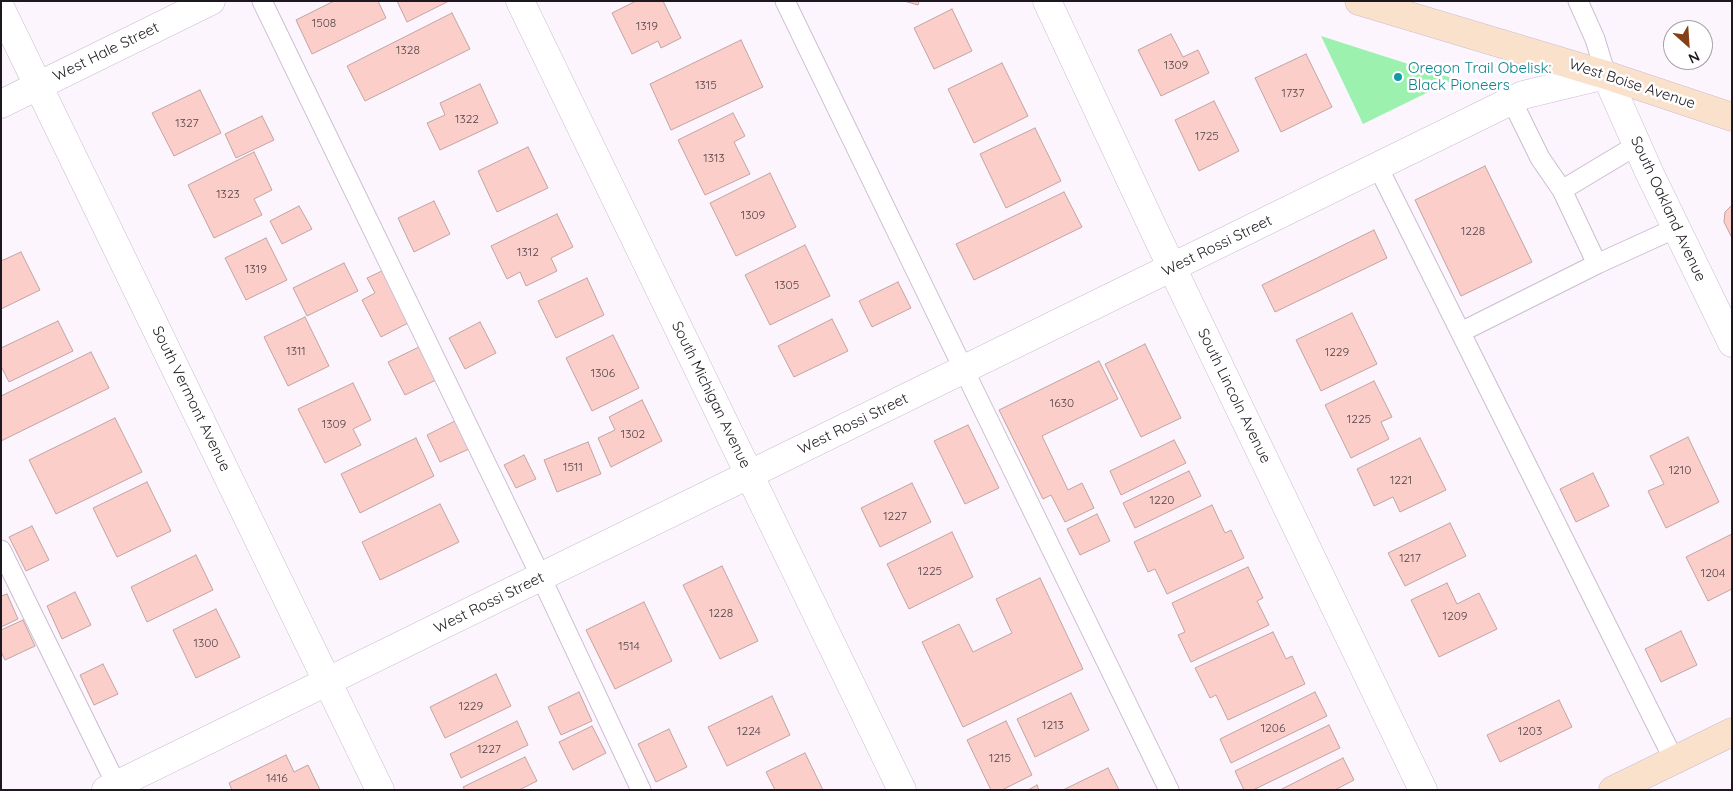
<!DOCTYPE html>
<style>
body{margin:0}
#map{position:relative;width:1733px;height:791px;overflow:hidden;background:#fcf5fe;font-family:Quicksand,sans-serif}
canvas{display:block}
.frame{position:absolute;inset:0;border:2px solid #1d171f;pointer-events:none}
.north{position:absolute;left:1663px;top:20px;width:50px;height:50px;box-sizing:border-box;background:#fff;border:1px solid #a5a2a5;border-radius:50%;rotate:154deg;font-size:14px;font-weight:700;line-height:20px;text-align:center;color:#1d171f}
.north::after{content:'';display:block;margin:auto;width:18px;height:22px;background:#854018;clip-path:polygon(50% 0,100% 100%,50% 72%,0 100%)}
</style>
<div id="map">
<canvas width="1733" height="791"></canvas>
<div class="frame"></div>
<div class="north">N</div>
</div>
<script>
const ctx = document.querySelector('canvas').getContext('2d');
ctx.lineJoin = 'round';
function fillPath(path, color) { ctx.fillStyle = color; ctx.fill(path, 'evenodd'); }
const shape = rows => new Path2D(rows.map(r => 'M' + r).join(''));
function strokePath(path, color, width, dash) { ctx.strokeStyle = color; ctx.lineWidth = width; ctx.lineCap = dash ? 'butt' : 'round'; ctx.setLineDash(dash || []); ctx.stroke(path); }
function drawText(font, color, halo, rows, align = 'center') {
  ctx.font = font + ' Quicksand,sans-serif'; ctx.lineWidth = 5; ctx.setLineDash([]); ctx.textBaseline = 'middle'; ctx.strokeStyle = halo; ctx.fillStyle = color; for (const [text, x, y, turn = 0] of rows) {
    ctx.save(); ctx.translate(x, y); ctx.rotate((+turn || 0) * Math.PI / 180); ctx.textAlign = isNaN(turn) ? turn : align; if (halo) ctx.strokeText(text, 0, 0); ctx.fillText(text, 0, 0); ctx.restore();
  }
}
fillPath(shape([
 [1321,36,1455,79,1363,124]
]), '#9cf1af');
const building = shape([
 [334,1,378,1,386,18,312,54,296,20,334,1],
 [397,1,449,1,407,22,397,1],
 [636,1,663,1,681,38,661,48,658,41,632,54,612,13,636,1],
 [904,1,919,1,918,5,904,1],
 [952,9,972,51,934,69,914,28,952,9],
 [452,13,470,49,365,101,347,66,452,13],
 [1171,34,1183,57,1198,50,1209,73,1161,96,1138,50,1171,34],
 [741,40,763,87,671,130,650,84,741,40],
 [1306,54,1332,107,1281,132,1255,78,1306,54],
 [1002,63,1028,116,974,143,948,89,1002,63],
 [480,84,498,123,440,150,427,123,445,115,440,103,480,84],
 [200,90,221,133,174,156,152,113,200,90],
 [1214,101,1239,151,1199,171,1175,120,1214,101],
 [733,113,745,136,734,142,750,174,705,195,678,140,733,113],
 [262,116,274,140,236,158,225,134,262,116],
 [1035,128,1061,181,1006,208,980,154,1035,128],
 [528,147,548,188,497,212,478,171,528,147],
 [254,152,272,190,254,199,262,215,214,238,188,185,254,152],
 [1485,166,1532,262,1461,296,1415,200,1485,166],
 [770,173,796,227,736,256,710,203,770,173],
 [1064,192,1082,227,974,280,956,244,1064,192],
 [434,201,450,234,414,252,398,218,434,201],
 [1732,205,1732,238,1724,222,1725,212,1732,205],
 [299,206,312,229,282,244,270,221,299,206],
 [557,214,573,247,551,258,557,271,526,286,520,272,507,279,491,246,557,214],
 [1374,230,1387,258,1275,312,1262,285,1374,230],
 [266,238,287,280,246,300,225,258,266,238],
 [805,245,830,296,770,325,745,275,805,245],
 [21,252,40,290,1,309,1,261,21,252],
 [344,263,358,291,307,316,293,288,344,263],
 [382,271,408,323,381,337,362,300,375,293,367,278,382,271],
 [587,278,604,315,556,338,538,301,587,278],
 [898,282,911,308,872,327,859,301,898,282],
 [1352,313,1377,364,1321,391,1296,340,1352,313],
 [305,317,329,366,288,386,264,337,305,317],
 [832,319,848,351,794,377,778,346,832,319],
 [58,321,73,351,9,382,1,366,1,348,58,321],
 [480,322,496,353,465,369,449,338,480,322],
 [613,335,639,388,592,411,566,358,613,335],
 [1145,344,1181,418,1141,437,1105,364,1145,344],
 [421,346,438,379,405,395,388,362,421,346],
 [91,352,109,388,1,441,1,396,91,352],
 [1099,361,1118,399,1042,436,1068,490,1082,483,1094,508,1065,522,1051,495,1043,499,999,410,1099,361],
 [1374,381,1392,417,1381,422,1389,439,1351,458,1325,405,1374,381],
 [353,383,371,420,353,429,361,445,325,463,298,409,353,383],
 [642,400,662,441,611,467,598,438,615,430,609,417,642,400],
 [115,418,142,472,56,514,29,460,115,418],
 [455,421,469,449,440,462,427,435,455,421],
 [968,425,999,488,965,504,934,441,968,425],
 [1688,437,1719,502,1666,528,1648,491,1664,484,1650,456,1688,437],
 [416,438,434,476,360,513,341,474,416,438],
 [1420,438,1446,490,1400,512,1393,497,1374,506,1357,469,1420,438],
 [1174,440,1186,463,1121,495,1110,471,1174,440],
 [588,442,601,474,557,492,544,460,588,442],
 [524,455,536,479,516,488,504,465,524,455],
 [1189,471,1201,496,1135,528,1123,503,1189,471],
 [1593,473,1609,506,1576,522,1560,489,1593,473],
 [147,482,171,531,117,557,93,508,147,482],
 [912,483,931,522,880,547,861,508,912,483],
 [440,504,459,542,380,580,362,542,440,504],
 [1212,505,1225,533,1231,530,1244,558,1167,594,1155,569,1148,572,1134,542,1212,505],
 [1097,514,1110,541,1080,555,1067,529,1097,514],
 [1450,523,1466,556,1405,586,1388,553,1450,523],
 [32,526,49,560,26,571,9,537,32,526],
 [952,532,973,577,909,609,887,564,952,532],
 [1732,534,1732,589,1708,601,1686,557,1732,534],
 [196,555,213,590,147,622,131,587,196,555],
 [722,566,758,641,720,659,683,585,722,566],
 [1248,567,1263,598,1257,601,1269,625,1191,662,1178,635,1185,632,1172,603,1248,567],
 [1040,578,1083,669,963,727,922,642,959,624,973,652,1012,633,996,599,1040,578],
 [1447,583,1457,604,1479,593,1497,629,1439,657,1411,600,1447,583],
 [75,592,91,625,62,639,47,606,75,592],
 [7,594,18,619,1,627,1,596,7,594],
 [644,602,672,661,615,689,586,630,644,602],
 [216,609,240,657,196,678,173,630,216,609],
 [23,620,35,646,5,660,1,652,1,630,23,620],
 [1681,631,1697,665,1661,682,1645,649,1681,631],
 [1273,632,1286,659,1292,656,1305,684,1228,720,1216,695,1210,698,1195,668,1273,632],
 [103,664,118,694,94,705,80,675,103,664],
 [496,674,511,706,445,738,430,707,496,674],
 [579,692,592,721,561,735,548,707,579,692],
 [1315,692,1327,716,1231,763,1220,739,1315,692],
 [1071,693,1089,730,1035,757,1017,719,1071,693],
 [772,696,790,735,727,766,708,727,772,696],
 [1559,700,1572,727,1500,762,1487,735,1559,700],
 [517,721,528,745,461,778,450,754,517,721],
 [1006,721,1032,775,1002,790,991,790,967,740,1006,721],
 [1329,725,1340,748,1253,790,1244,790,1235,771,1329,725],
 [592,726,606,753,573,770,559,742,592,726],
 [669,729,687,767,656,782,638,744,669,729],
 [805,753,823,790,775,790,766,772,805,753],
 [286,755,294,772,308,765,320,790,232,790,229,783,286,755],
 [525,757,537,781,519,790,465,790,463,787,525,757],
 [1343,758,1354,780,1335,790,1280,790,1343,758],
 [1108,768,1119,790,1063,790,1108,768],
 [1037,785,1039,790,1028,790,1037,785]
]);
fillPath(building, '#fbceca');
strokePath(building, '#c1a4a1', 1);
const lane = shape([
 [262,1,541,577,641,790],
 [785,1,945,331,1169,790],
 [1578,1,1595,39,1606,75],
 [1512,101,1540,158,1562,190],
 [1378,167,1674,760],
 [1597,264,1562,190,1637,145],
 [1461,332,1597,264,1676,228],
 [1,550,119,790]
]);
const street = shape([
 [520,1,902,790],
 [1047,1,1153,228,1423,790],
 [1,9,380,790],
 [1,104,211,1],
 [106,790,1523,95,1606,75,1649,172,1732,343]
]);
const secondary = shape([
 [1359,1,1606,75,1732,117],
 [1613,790,1732,732]
]);
strokePath(lane, '#ccbcd1', 21);
strokePath(street, '#ccbcd1', 29);
strokePath(secondary, '#ccbcd1', 29);
strokePath(lane, '#fff', 19);
strokePath(street, '#fff', 28);
strokePath(secondary, '#fae1cb', 28);
for (const [x, y, r, color] of [
 [1398,77,5,"#0f9aa8"]
]) { const dot = new Path2D(); dot.arc(x, y, r, 0, 2 * Math.PI); ctx.fillStyle = color; ctx.fill(dot); strokePath(dot, '#fff', 2); }
drawText('12px', '#54454a', null, [
 ["1508",324,23],
 ["1319",647,26],
 ["1328",408,50],
 ["1309",1176,65],
 ["1315",706,85],
 ["1737",1293,93],
 ["1322",467,119],
 ["1327",187,123],
 ["1725",1207,136],
 ["1313",714,158],
 ["1323",228,194],
 ["1309",753,215],
 ["1228",1473,231],
 ["1312",528,252],
 ["1319",256,269],
 ["1305",787,285],
 ["1311",296,351],
 ["1229",1337,352],
 ["1306",603,373],
 ["1630",1062,403],
 ["1225",1359,419],
 ["1309",334,424],
 ["1302",633,434],
 ["1511",573,467],
 ["1210",1680,470],
 ["1221",1401,480],
 ["1220",1162,500],
 ["1227",895,516],
 ["1217",1410,558],
 ["1225",930,571],
 ["1204",1713,573],
 ["1228",721,613],
 ["1209",1455,616],
 ["1300",206,643],
 ["1514",629,646],
 ["1229",471,706],
 ["1213",1053,725],
 ["1206",1273,728],
 ["1224",749,731],
 ["1203",1530,731],
 ["1227",489,749],
 ["1215",1000,758],
 ["1416",277,778]
]);
drawText('15px', '#1d171f', '#fff', [
 ["West Hale Street",106,52,-26],
 ["West Boise Avenue",1632,84,18],
 ["South Oakland Avenue",1668,209,65],
 ["West Rossi Street",1217,246,-26],
 ["South Michigan Avenue",711,395,64],
 ["South Lincoln Avenue",1234,396,64],
 ["South Vermont Avenue",191,399,64],
 ["West Rossi Street",853,424,-26],
 ["West Rossi Street",489,603,-26]
]);
drawText('15px', '#0d838f', '#fff', [
 ["Oregon Trail Obelisk:",1408,68],
 ["Black Pioneers",1408,85]
], 'left');
</script>
